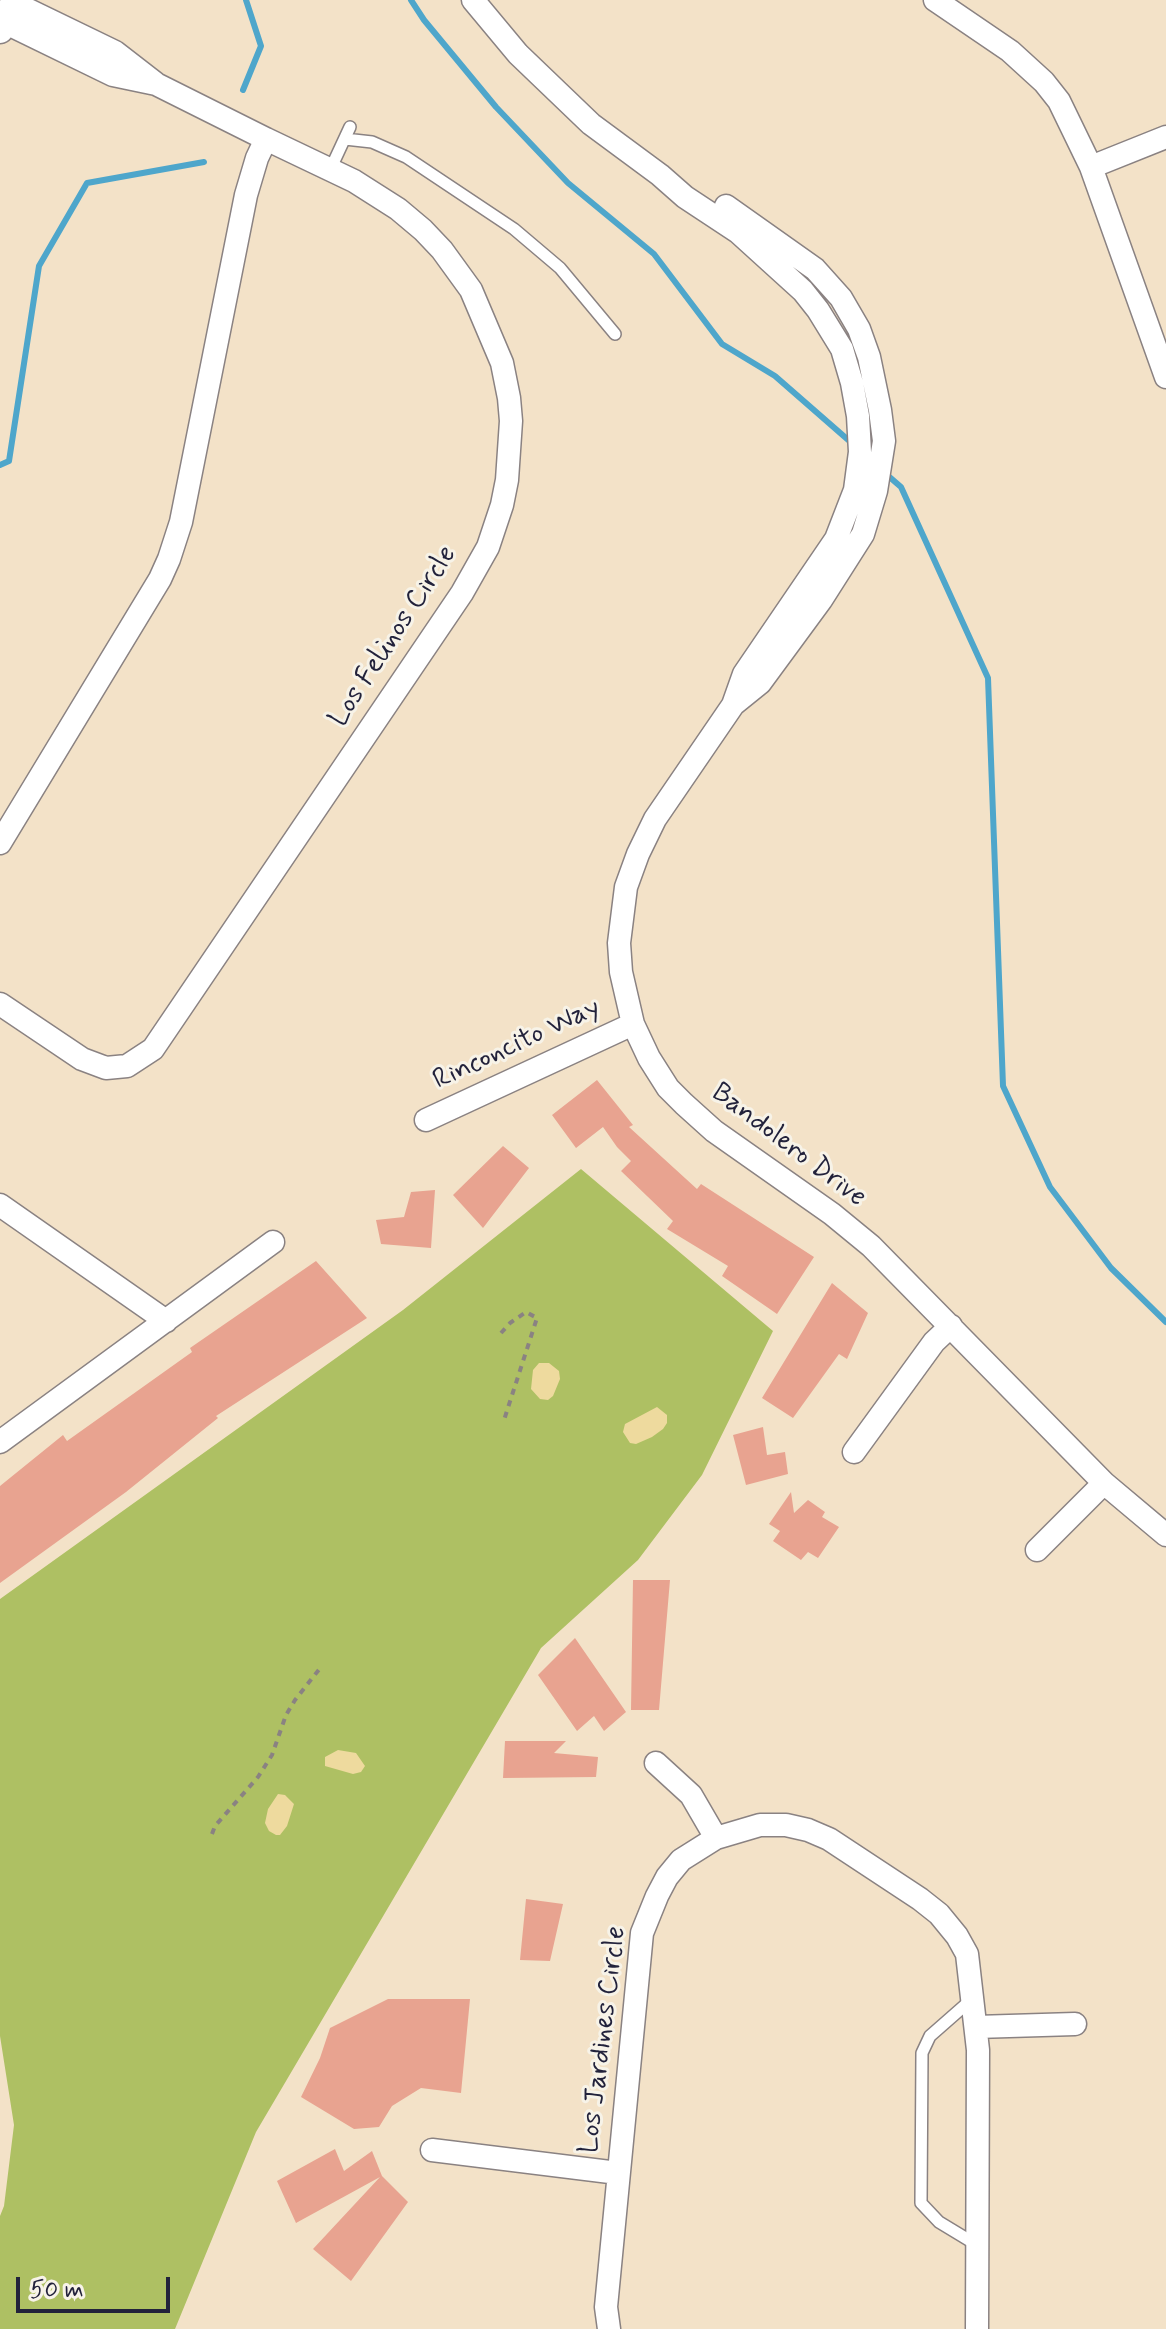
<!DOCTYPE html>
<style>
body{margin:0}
#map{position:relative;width:1166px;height:2329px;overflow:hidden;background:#f3e2c8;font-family:Mynerve,sans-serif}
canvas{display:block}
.scale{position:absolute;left:16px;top:2277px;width:154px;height:36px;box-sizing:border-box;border:4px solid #22223b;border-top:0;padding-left:10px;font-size:24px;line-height:28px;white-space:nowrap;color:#22223b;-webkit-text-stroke:6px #f7f3e8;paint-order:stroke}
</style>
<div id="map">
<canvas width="1166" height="2329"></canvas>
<div class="scale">50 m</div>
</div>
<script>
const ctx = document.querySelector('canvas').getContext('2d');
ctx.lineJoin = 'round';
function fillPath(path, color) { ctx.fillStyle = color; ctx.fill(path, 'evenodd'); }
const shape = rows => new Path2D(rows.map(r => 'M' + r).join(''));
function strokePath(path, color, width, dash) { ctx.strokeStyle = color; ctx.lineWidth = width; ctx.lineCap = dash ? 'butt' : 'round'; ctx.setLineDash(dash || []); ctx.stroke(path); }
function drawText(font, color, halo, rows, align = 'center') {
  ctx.font = font + ' Mynerve,sans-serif'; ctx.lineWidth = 6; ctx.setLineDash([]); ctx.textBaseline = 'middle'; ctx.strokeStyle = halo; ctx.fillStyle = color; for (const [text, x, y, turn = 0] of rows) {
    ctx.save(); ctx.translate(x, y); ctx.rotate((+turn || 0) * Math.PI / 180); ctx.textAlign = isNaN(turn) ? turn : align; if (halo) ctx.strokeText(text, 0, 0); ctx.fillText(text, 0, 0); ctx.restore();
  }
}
fillPath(shape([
 [581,1169,773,1331,702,1475,638,1560,541,1648,256,2132,175,2329,0,2329,0,2216,4,2206,14,2125,0,2036,0,1599,403,1310]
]), '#aec063');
fillPath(shape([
 [549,1363,559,1371,560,1379,553,1396,548,1400,540,1399,531,1389,533,1370,539,1363],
 [657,1407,667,1415,667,1423,663,1429,652,1437,636,1444,630,1443,623,1432,625,1424],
 [338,1750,356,1753,365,1766,361,1772,353,1774,325,1766,325,1757],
 [278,1794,285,1795,294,1804,287,1826,280,1835,276,1835,269,1831,265,1823,268,1809]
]), '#eeda9e');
strokePath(shape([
 [411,0,424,20,496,107,568,183,654,254,722,344,775,376,854,445],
 [243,90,261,46,246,0],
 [0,465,9,461,39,266,87,183,204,162],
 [886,474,901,487,988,678,1003,1086,1050,1187,1111,1268,1166,1322]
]), '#4ea6cb', 6);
fillPath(shape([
 [597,1080,633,1125,629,1127,697,1189,701,1184,814,1257,777,1314,722,1276,728,1266,667,1229,673,1221,621,1171,631,1161,617,1147,603,1127,576,1148,552,1115],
 [503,1146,529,1168,483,1228,453,1195],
 [435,1190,431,1248,381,1244,376,1220,404,1217,411,1192],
 [316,1261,367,1318,216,1416,218,1418,126,1492,0,1583,0,1486,63,1435,67,1441,192,1352,190,1348],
 [832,1283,868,1313,847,1359,839,1354,793,1418,762,1398],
 [763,1427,767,1455,785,1452,788,1474,746,1485,733,1435],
 [791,1492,794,1513,808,1500,825,1512,822,1517,839,1527,818,1558,808,1552,801,1560,773,1541,780,1531,769,1524],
 [633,1580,670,1580,659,1710,631,1710],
 [575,1638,626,1712,604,1731,594,1716,577,1731,538,1675],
 [505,1741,566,1741,554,1753,598,1757,596,1777,503,1778],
 [526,1899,563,1904,550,1961,520,1960],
 [388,1999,470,1999,461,2093,421,2088,392,2106,379,2127,354,2129,301,2097,320,2058,330,2028],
 [335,2149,344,2171,372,2151,382,2176,408,2202,351,2281,313,2249,380,2177,296,2223,277,2181]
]), '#e8a390');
const service = shape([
 [345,139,372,142,406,157,514,229,560,268,615,334],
 [330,170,350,127],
 [971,2000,930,2036,922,2053,921,2203,939,2222,977,2245]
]);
const minor = shape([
 [473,0,518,54,591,124,660,175,685,197,738,232,803,291,818,310,842,349,852,383,858,416,860,452,855,490,836,539,744,674,733,705,655,819,638,854,626,887,619,943,621,972,633,1024,649,1058,668,1088,684,1104,714,1131,832,1214,871,1246,1104,1483,1166,1535],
 [935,0,1010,51,1044,82,1059,101,1091,167,1166,377],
 [14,3,115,52,155,83],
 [4,22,113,75,156,84,266,139],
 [1091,167,1166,137],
 [726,206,815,269,841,298,859,329,869,357,880,410,884,441,876,491,863,534,821,600,760,683,734,704],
 [0,843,160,579,169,559,181,522,246,195,257,158,266,139,354,181,398,209,423,230,442,250,471,290,502,363,509,398,511,421,507,480,502,505,488,547,462,593,153,1049,127,1066,106,1068,82,1059,0,1004],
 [426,1120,633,1024],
 [0,1205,166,1321],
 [0,1442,273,1242],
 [854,1452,934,1342,951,1326],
 [1037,1550,1104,1483],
 [656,1763,691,1795,716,1838],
 [976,2027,1075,2024],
 [432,2150,618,2173],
 [609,2329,606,2307,642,1933,657,1896,667,1877,681,1860,716,1838,760,1825,786,1825,808,1830,829,1839,920,1899,939,1914,957,1936,967,1954,978,2050,977,2329]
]);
const tertiary = shape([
 [0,30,15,0]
]);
strokePath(service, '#8a8282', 14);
strokePath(minor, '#8a8282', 25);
strokePath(tertiary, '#8a8282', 29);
strokePath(shape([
 [501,1333,510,1323,526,1312,537,1318,504,1420],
 [212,1834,215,1826,258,1777,272,1755,286,1715,295,1700,321,1667]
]), '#8a8282', 4, [6, 6]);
strokePath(service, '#fff', 11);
strokePath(minor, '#fff', 22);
strokePath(tertiary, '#fff', 26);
drawText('28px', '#22223b', '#f7f3e8', [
 ["Los Felinos Circle",394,637,-57],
 ["Rinconcito Way",517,1045,-25],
 ["Bandolero Drive",788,1146,37],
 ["Los Jardines Circle",604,2040,-83]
]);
</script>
